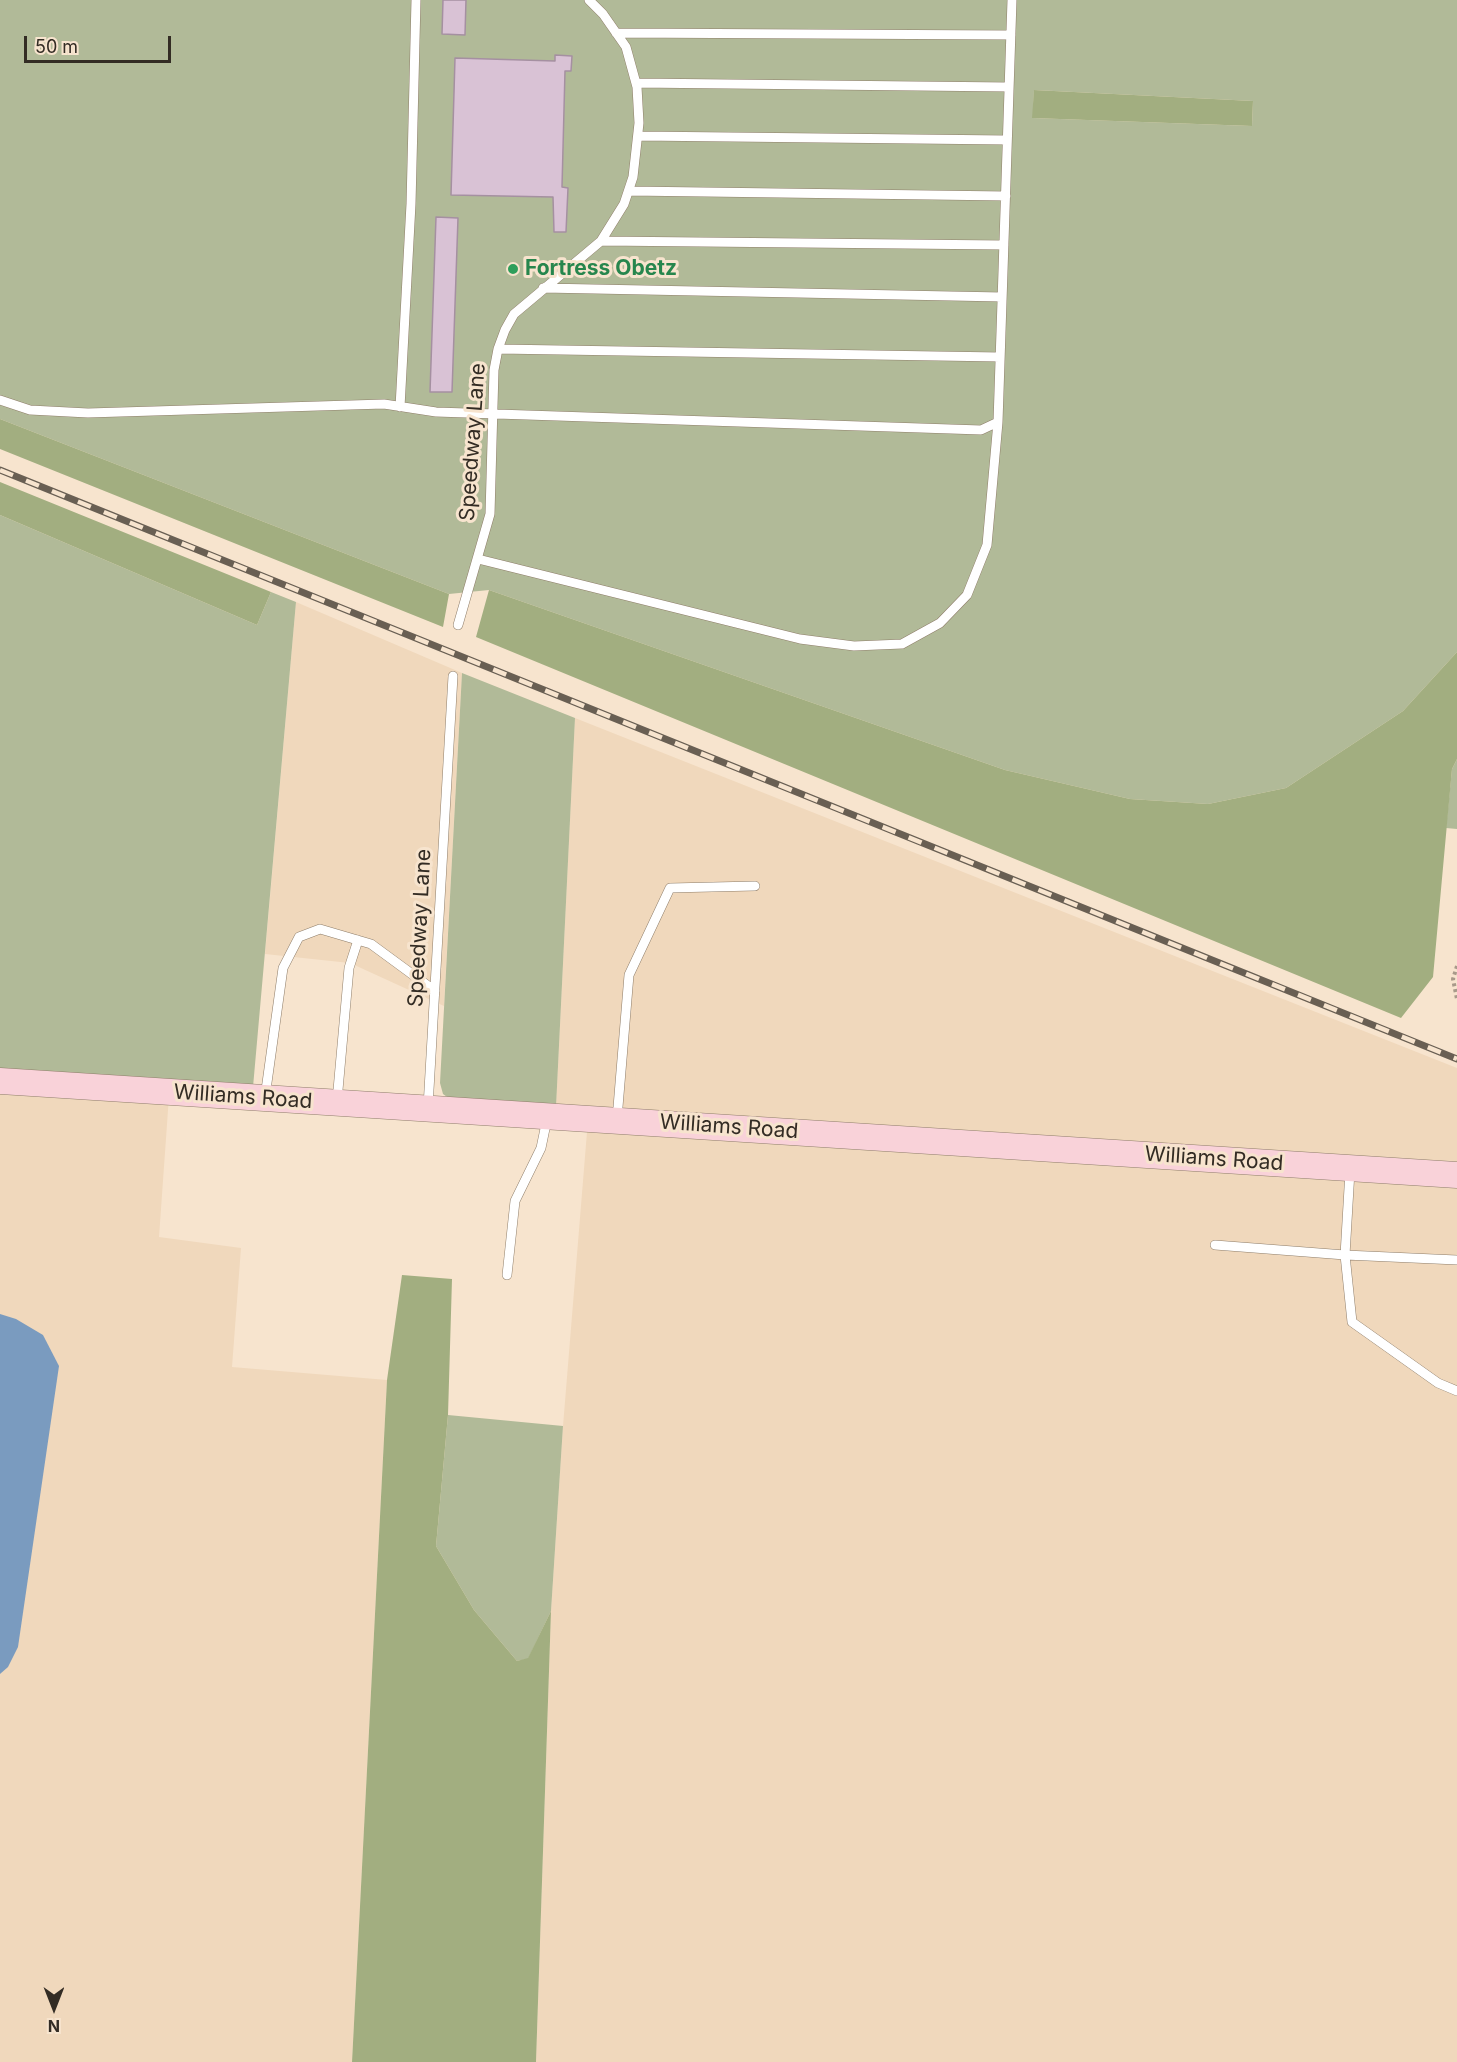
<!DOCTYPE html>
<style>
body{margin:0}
#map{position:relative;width:1457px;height:2062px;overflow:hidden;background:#f7e4ce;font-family:Inter,sans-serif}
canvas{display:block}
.north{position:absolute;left:24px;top:1978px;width:60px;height:60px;-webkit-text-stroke:4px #f7e4ce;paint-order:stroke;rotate:180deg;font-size:16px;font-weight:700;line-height:24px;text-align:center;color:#332c24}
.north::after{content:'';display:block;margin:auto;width:21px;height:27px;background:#332c24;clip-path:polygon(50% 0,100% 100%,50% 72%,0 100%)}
.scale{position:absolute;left:24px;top:36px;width:147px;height:27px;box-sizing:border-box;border:3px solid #332c24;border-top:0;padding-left:8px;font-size:18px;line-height:21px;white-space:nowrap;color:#332c24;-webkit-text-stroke:4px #f7e4ce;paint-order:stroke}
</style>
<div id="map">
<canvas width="1457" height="2062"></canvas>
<div class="north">N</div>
<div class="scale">50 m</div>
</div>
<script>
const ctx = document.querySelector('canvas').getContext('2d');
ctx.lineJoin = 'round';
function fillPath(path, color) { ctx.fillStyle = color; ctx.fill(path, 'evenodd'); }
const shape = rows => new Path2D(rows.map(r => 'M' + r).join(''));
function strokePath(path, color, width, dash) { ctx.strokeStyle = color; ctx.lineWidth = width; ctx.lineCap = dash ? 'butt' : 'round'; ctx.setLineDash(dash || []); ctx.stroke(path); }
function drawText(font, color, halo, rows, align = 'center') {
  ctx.font = font + ' Inter,sans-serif'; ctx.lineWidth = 6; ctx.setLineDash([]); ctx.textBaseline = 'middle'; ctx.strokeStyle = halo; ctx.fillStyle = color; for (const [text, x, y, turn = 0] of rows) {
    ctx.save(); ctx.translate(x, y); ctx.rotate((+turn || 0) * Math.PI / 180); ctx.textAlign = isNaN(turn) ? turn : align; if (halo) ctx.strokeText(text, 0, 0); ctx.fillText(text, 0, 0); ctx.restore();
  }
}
fillPath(shape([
 [296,602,462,673,444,1006,350,963,265,954],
 [575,718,1457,1068,1457,2062,536,2062,551,1611,563,1426,587,1132,556,1107],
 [0,1072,170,1082,159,1237,241,1248,232,1367,387,1380,352,2062,0,2062]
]), '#f0d8bc');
fillPath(shape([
 [0,0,1457,0,1457,652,1403,711,1286,788,1208,804,1130,799,1005,770,489,590,449,594,0,419],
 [1034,90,1253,101,1252,126,1033,118],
 [0,515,257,625,271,592,296,602,253,1087,0,1072],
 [462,673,575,718,556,1107,450,1099,443,1094,440,1083],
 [1457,759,1457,829,1446,828,1452,769],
 [448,1415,563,1426,551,1611,528,1659,517,1661,474,1610,436,1546]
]), '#b1ba98');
fillPath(shape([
 [1034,90,1253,101,1252,126,1032,118],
 [0,419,449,594,443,627,0,449],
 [0,482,271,592,257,625,0,515],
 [489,590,1005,770,1130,799,1208,804,1286,788,1403,711,1457,652,1457,759,1452,769,1433,977,1401,1018,476,637],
 [402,1275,452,1279,448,1415,436,1546,474,1610,517,1661,528,1658,551,1611,536,2062,352,2062,387,1380]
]), '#a2ae80');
fillPath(shape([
 [0,1314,16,1319,43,1335,59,1366,18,1647,8,1667,0,1674]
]), '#7a9bbf');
const building = shape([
 [443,0,466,0,465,35,442,34,443,0],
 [555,55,572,56,571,71,565,71,562,187,568,188,566,232,554,232,553,197,451,195,455,58,555,61,555,55],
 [436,217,458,218,452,392,430,392,436,217]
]);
fillPath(building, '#d9c2d5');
strokePath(building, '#a590a1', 1.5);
const service = shape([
 [616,33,1011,35],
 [636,83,1009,87],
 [638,136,1007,140],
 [629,191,1006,196],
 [601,241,1004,245],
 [543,288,1002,297],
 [498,349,1000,357],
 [0,400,30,410,88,413,384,404,436,412,981,430,998,422,1012,0],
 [400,407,411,204,416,0],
 [478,559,800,639,854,646,902,644,940,623,967,595,987,545,998,422],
 [458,625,490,514,494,370,498,349,505,330,514,314,601,241,624,204,633,177,639,123,637,87,626,47,603,14,589,0],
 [265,1097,283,968,299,937,320,929,371,944,435,991],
 [337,1101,349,968,358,940],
 [428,1107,453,676],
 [617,1119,629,975,670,888,755,886],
 [1350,1171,1345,1255,1457,1260],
 [1215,1245,1345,1255,1352,1322,1438,1383,1457,1391],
 [507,1275,515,1201,541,1148,547,1119]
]);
const secondary = shape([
 [0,1081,1457,1175]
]);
strokePath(service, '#8f7e6a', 10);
strokePath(secondary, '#8f7e6a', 27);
strokePath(shape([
 [1457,966,1453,979,1457,999]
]), '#a89a8a', 4, [3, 3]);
strokePath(service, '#fff', 9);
strokePath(secondary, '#f9d2d9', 26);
const rail = shape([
 [0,470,1457,1059]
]);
strokePath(rail, '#695f53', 7);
strokePath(rail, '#f7e4ce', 4.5, [14]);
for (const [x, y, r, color] of [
 [513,269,6,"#2e9e5b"]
]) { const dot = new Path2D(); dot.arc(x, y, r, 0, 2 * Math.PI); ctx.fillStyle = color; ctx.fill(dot); strokePath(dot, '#f7e4ce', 2); }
drawText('bold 21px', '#27864d', '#f7e4ce', [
 ["Fortress Obetz",525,269]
], 'left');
drawText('21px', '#332c24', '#f7e4ce', [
 ["Speedway Lane",473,442,-86],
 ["Speedway Lane",420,928,-87],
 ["Williams Road",243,1097,4],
 ["Williams Road",729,1127,4],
 ["Williams Road",1214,1159,4]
]);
</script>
